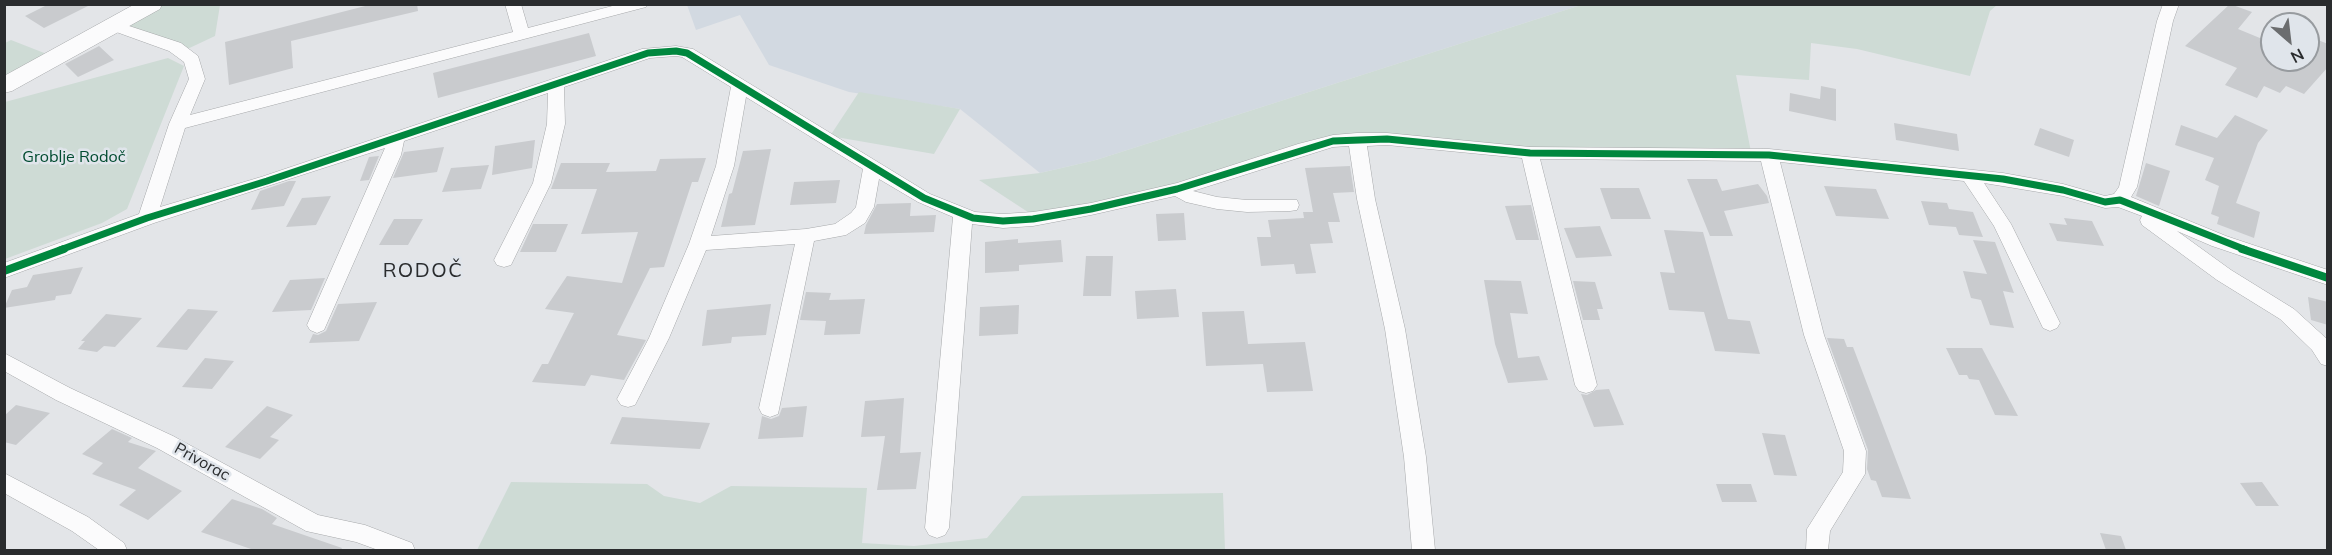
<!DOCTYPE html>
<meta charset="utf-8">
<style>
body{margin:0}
#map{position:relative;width:2332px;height:555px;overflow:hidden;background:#e3e5e8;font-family:Mulish,sans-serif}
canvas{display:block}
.frame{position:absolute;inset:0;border:6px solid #2a2c2e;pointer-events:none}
.north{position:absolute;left:2260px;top:12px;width:60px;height:60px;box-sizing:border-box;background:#e0e5eb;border:2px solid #979b9f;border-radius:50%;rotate:152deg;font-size:16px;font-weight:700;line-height:24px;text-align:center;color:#2a2c2e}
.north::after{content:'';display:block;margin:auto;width:21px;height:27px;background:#6b6d6f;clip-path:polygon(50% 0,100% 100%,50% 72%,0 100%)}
</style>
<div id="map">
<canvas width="2332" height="555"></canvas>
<div class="frame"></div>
<div class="north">N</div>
</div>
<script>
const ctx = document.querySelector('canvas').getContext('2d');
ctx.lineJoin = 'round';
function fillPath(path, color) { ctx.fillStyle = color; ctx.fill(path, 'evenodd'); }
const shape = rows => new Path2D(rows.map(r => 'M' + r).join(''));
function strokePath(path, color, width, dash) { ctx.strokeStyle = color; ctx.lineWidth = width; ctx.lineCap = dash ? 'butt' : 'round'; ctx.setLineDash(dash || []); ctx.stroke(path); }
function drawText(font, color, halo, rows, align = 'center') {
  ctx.font = font + ' Mulish,sans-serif'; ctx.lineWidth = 5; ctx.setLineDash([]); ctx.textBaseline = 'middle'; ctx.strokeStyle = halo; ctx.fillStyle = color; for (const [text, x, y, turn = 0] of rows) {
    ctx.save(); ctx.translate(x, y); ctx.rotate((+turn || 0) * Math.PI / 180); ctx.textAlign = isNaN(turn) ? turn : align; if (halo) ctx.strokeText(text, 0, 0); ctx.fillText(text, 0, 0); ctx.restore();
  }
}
fillPath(shape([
 [687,5,1581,5,1096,160,1040,173,960,109,849,92,769,65,740,15,696,30]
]), '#d2d9e1');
fillPath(shape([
 [152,5,220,5,215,36,181,52,114,26],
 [1581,5,1997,5,1990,11,1970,76,1857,49,1811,43,1809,80,1736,75,1751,152,1524,148,1371,136,1179,185,1034,216,979,180,1040,173,1096,160],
 [11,40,57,58,5,86,5,43],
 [168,58,184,66,127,209,102,223,5,259,5,102],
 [859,92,960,109,934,154,830,136],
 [511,482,647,484,664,496,700,503,731,486,867,488,862,543,914,546,987,538,1022,496,1223,493,1225,550,477,550]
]), '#cedbd5');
fillPath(shape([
 [49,4,92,4,44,28,25,16],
 [373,4,417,4,418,11,291,41,293,68,229,85,225,42],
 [2230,4,2252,12,2238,29,2272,43,2272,60,2308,60,2308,36,2328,44,2328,67,2304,94,2286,86,2280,93,2264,86,2257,98,2225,85,2237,68,2185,46],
 [589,33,596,56,438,98,433,73],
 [99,46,114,60,78,77,65,64],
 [1821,86,1836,89,1836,121,1789,111,1790,93,1820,99],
 [2235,115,2268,130,2258,143,2236,203,2260,212,2254,238,2217,224,2219,217,2211,214,2219,186,2205,180,2214,158,2175,145,2181,125,2217,138],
 [1894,123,1957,134,1959,151,1896,140],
 [2040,128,2074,140,2069,157,2034,145],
 [535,140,532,168,492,175,495,146],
 [444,147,437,172,393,178,404,152],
 [771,149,755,225,721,227,729,194,732,193,743,151],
 [379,156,369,180,360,181,369,157],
 [706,158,698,182,692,182,664,267,650,268,617,335,646,340,624,380,591,375,585,386,532,382,542,364,548,364,574,313,545,309,567,276,622,283,638,232,581,234,597,189,551,189,561,163,610,163,606,172,656,171,660,159],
 [2146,163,2170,171,2159,206,2136,196],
 [489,165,481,189,442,192,451,168],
 [1350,166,1354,192,1333,193,1340,222,1328,222,1333,243,1310,244,1316,273,1296,274,1294,264,1261,266,1257,237,1271,237,1268,220,1304,218,1303,212,1313,212,1305,168],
 [1687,179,1717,179,1722,191,1758,184,1767,196,1769,203,1724,211,1733,236,1710,236],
 [840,180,836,203,790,205,794,182],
 [289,181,296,181,284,206,251,210,260,191],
 [1824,186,1876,189,1889,219,1836,216],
 [1600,188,1639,188,1651,219,1611,219],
 [331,196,316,225,286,227,302,198],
 [1921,201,1947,203,1949,209,1973,212,1983,237,1959,235,1956,227,1929,225],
 [911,203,910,216,936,215,934,232,864,234,866,225,877,204],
 [1531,205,1539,240,1516,240,1505,206],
 [1184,213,1186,240,1158,241,1156,214],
 [2064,218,2092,221,2104,246,2057,241,2049,223,2067,225],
 [394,219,423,219,408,245,379,245],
 [533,224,568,224,556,252,520,252],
 [1600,226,1612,256,1576,258,1564,228],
 [1664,230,1703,232,1728,319,1750,321,1760,354,1715,351,1704,312,1669,310,1660,272,1675,273],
 [1018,239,1018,243,1061,240,1063,262,1019,265,1019,271,985,273,985,242],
 [1973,240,1995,242,2014,293,2003,291,2014,328,1990,325,1981,300,1971,298,1963,271,1987,274],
 [1086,256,1113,256,1111,296,1083,296],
 [83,267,71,294,56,296,55,300,4,308,12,290,27,287,33,275],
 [325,278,311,310,272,312,290,280],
 [1484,280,1521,281,1528,314,1510,313,1518,358,1539,356,1548,380,1508,383,1495,344],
 [1573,281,1595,282,1603,309,1597,309,1600,320,1583,320],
 [1176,289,1179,317,1137,319,1135,291],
 [806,292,831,293,829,300,865,299,860,334,824,335,826,321,800,320],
 [2308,297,2328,302,2328,325,2311,320],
 [377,302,359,341,309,343,313,334,318,335,326,331,338,304],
 [771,304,766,335,732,337,731,343,702,346,707,310],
 [1019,305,1018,334,979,336,980,307],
 [188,309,218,311,187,350,156,347],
 [1244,311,1248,344,1305,342,1313,391,1267,392,1263,364,1206,366,1202,312],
 [106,314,142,318,115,347,104,346,97,352,78,349,85,341,81,341],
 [1827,338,1844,339,1847,347,1853,347,1911,499,1882,497,1876,481,1871,480,1867,469,1868,450],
 [1946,348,1982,348,2018,416,1995,415,1979,380,1969,379,1967,375,1959,375],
 [205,358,234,361,212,389,182,387],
 [1609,389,1624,425,1594,427,1581,394,1587,395,1596,390],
 [904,398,900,453,921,452,916,489,877,490,885,436,861,437,865,401],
 [16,405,50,413,16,445,4,442,4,416],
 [267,406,293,415,270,437,279,440,260,459,225,447],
 [807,406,803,437,758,439,762,416,771,419,779,416,782,408],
 [622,417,710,423,700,449,610,444],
 [112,429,132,438,128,442,156,451,138,468,182,491,148,520,119,505,136,490,92,474,103,463,82,454],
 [1762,433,1785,435,1797,476,1774,475],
 [2262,482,2279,506,2256,506,2240,483],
 [1716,484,1751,484,1757,502,1722,502],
 [232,499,262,509,277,518,272,524,342,548,341,550,254,550,201,532],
 [2100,533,2121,536,2126,550,2106,550]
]), '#c9cbce');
const street = shape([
 [505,4,521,4,528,28,620,4,647,4,646,7,185,128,160,207,261,177,642,49,676,46,693,49,930,194,975,212,1003,214,1033,212,1091,203,1177,183,1298,144,1333,135,1357,133,1387,133,1530,147,1769,149,2003,173,2063,184,2105,196,2114,194,2119,187,2157,21,2163,4,2179,4,2173,21,2137,187,2131,197,2226,236,2328,270,2328,285,2212,246,2177,231,2231,270,2294,309,2328,340,2328,366,2321,364,2312,350,2280,319,2217,280,2142,225,2140,220,2142,216,2118,207,2105,208,2063,196,1984,183,2011,224,2060,323,2057,328,2050,331,2043,328,1994,226,1964,181,1780,162,1824,335,1866,451,1865,474,1830,531,1828,550,1806,550,1807,529,1843,472,1844,451,1804,335,1761,161,1540,159,1597,385,1593,391,1586,393,1579,391,1575,385,1522,158,1387,145,1367,146,1375,199,1405,329,1426,457,1435,550,1412,550,1404,457,1385,329,1357,199,1349,146,1333,147,1193,191,1217,197,1247,200,1297,200,1299,205,1297,210,1290,211,1247,212,1217,209,1186,202,1175,196,1091,215,1033,226,1003,228,972,224,949,528,945,535,937,538,929,535,925,528,953,217,918,202,879,179,874,207,865,223,846,235,814,241,778,414,770,417,762,414,759,408,795,244,706,250,669,338,635,405,628,407,621,405,617,399,649,338,689,244,716,166,731,87,682,57,676,56,650,58,564,87,565,124,551,183,511,265,504,267,497,265,494,260,533,183,547,124,548,93,404,141,401,155,324,330,317,333,310,330,307,325,385,148,154,223,4,278,4,263,139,214,169,124,189,79,184,62,169,51,108,29,106,26,108,23,120,23,181,43,198,56,205,79,190,115,513,32,505,4],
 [746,97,863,169,856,207,851,213,835,224,806,229,711,236,734,166,746,97],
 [4,353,70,388,173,436,318,515,365,525,412,543,415,550,378,550,356,542,306,531,157,448,56,400,4,371,4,353],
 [4,473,88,517,124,543,127,550,99,550,72,531,4,493,4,473]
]);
const secondary = shape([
 [135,4,162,4,160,9,12,91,4,93,4,76,135,4]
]);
strokePath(street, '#a6a8aa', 1);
strokePath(secondary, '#a6a8aa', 1);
fillPath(street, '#fbfbfc');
fillPath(secondary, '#fbfbfc');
strokePath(shape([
 [60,250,147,218,267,181,648,53,676,51,687,53,924,198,973,218,1003,221,1033,219,1091,209,1177,189,1333,141,1387,139,1530,153,1769,155,2003,179,2063,190,2105,202,2120,200,2246,250]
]), '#00873e', 7);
strokePath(shape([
 [2242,249,2328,278],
 [4,271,64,249]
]), '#00873e', 8);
drawText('16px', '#004b30', '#e0e5eb', [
 ["Groblje Rodoč",74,157]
]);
drawText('16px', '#2a2c2e', '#e0e5eb', [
 ["Privorac",202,462,29]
]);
ctx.letterSpacing = '1.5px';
drawText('20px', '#2a2c2e', '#e0e5eb', [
 ["RODOČ",423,271]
]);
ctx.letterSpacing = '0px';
</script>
